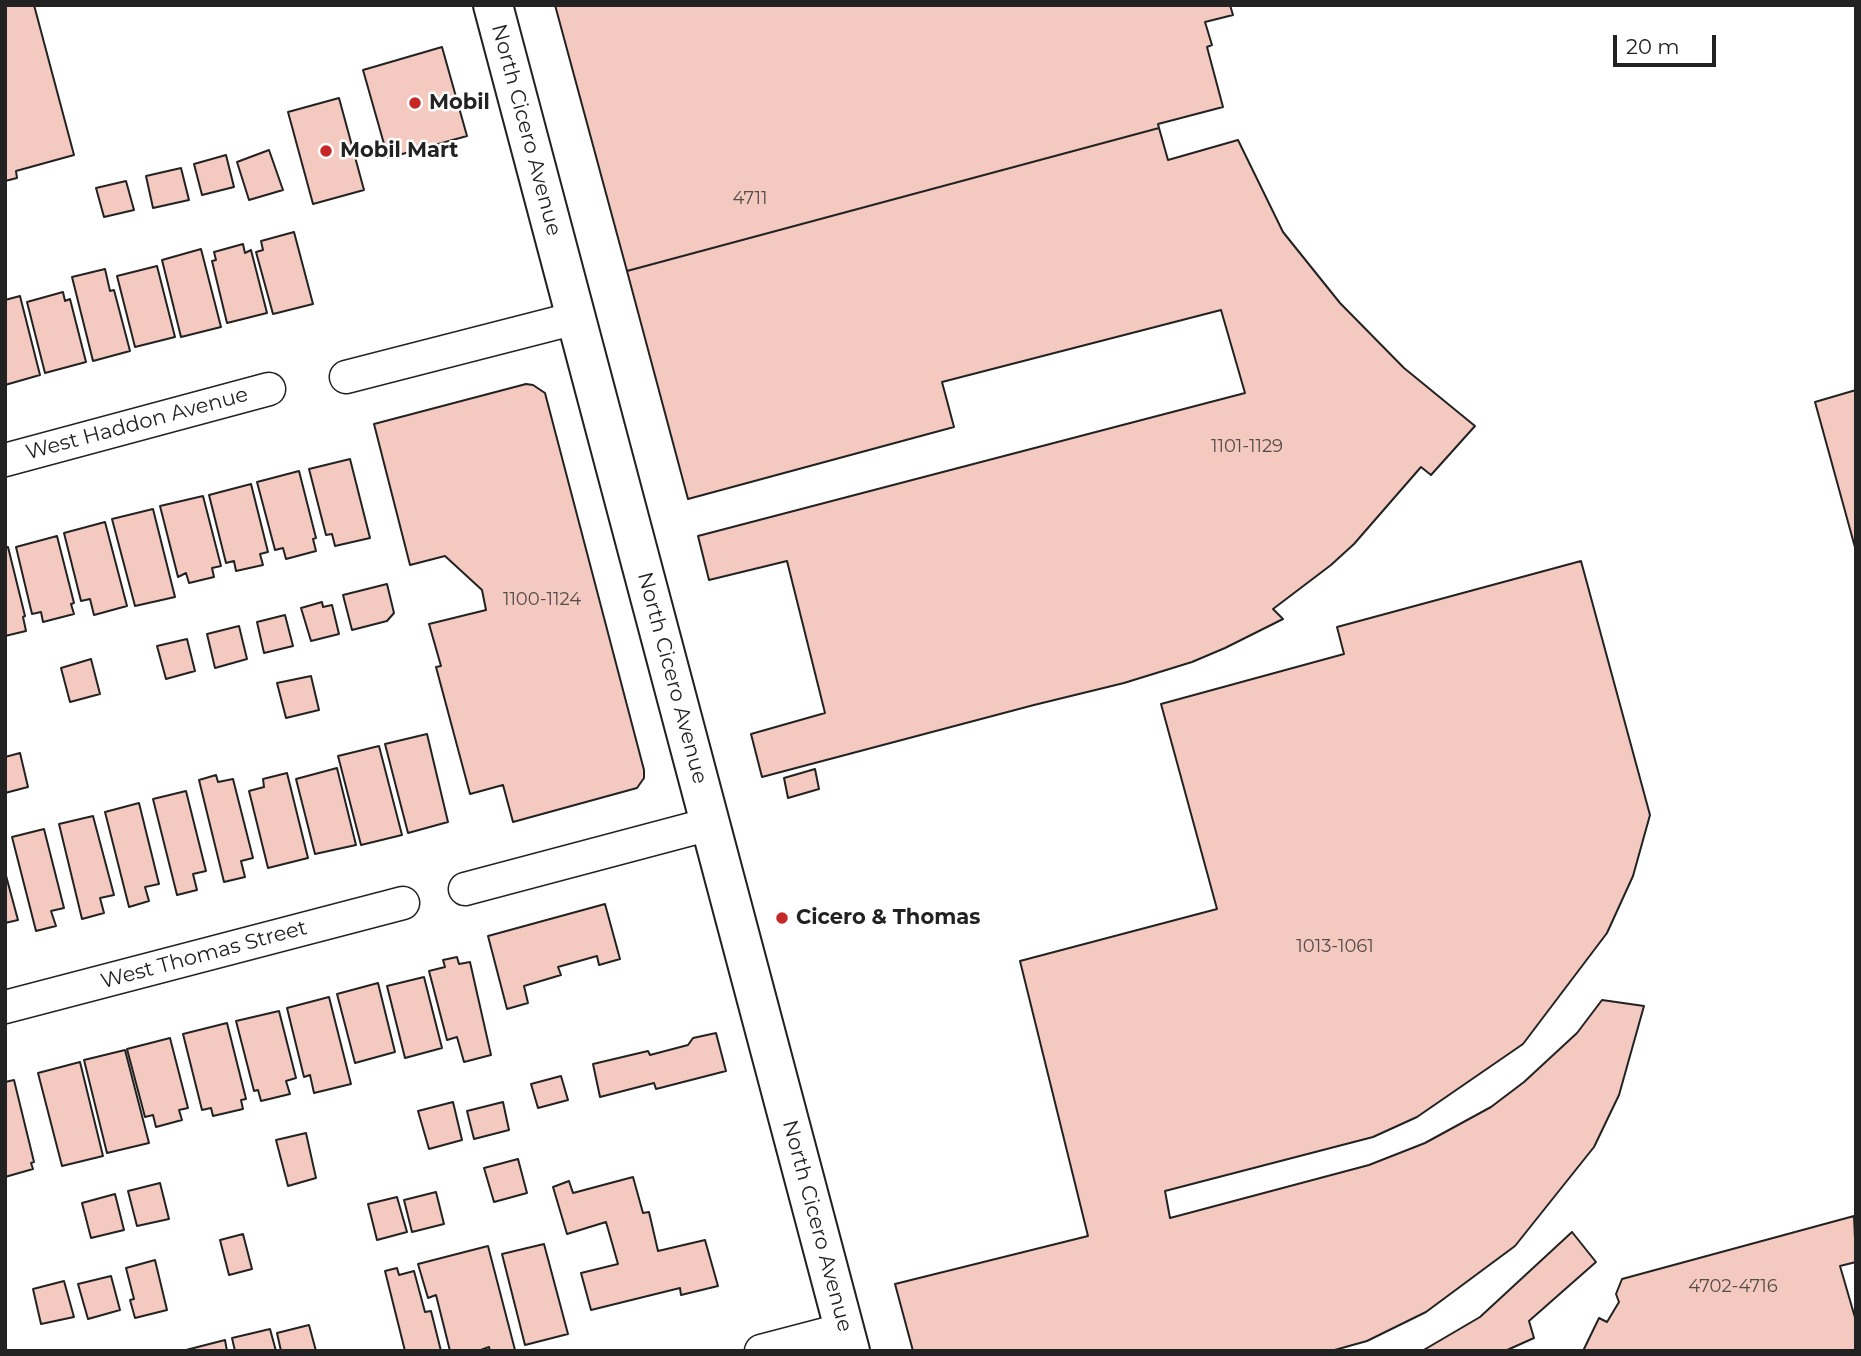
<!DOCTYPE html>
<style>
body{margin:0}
#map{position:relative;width:1861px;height:1356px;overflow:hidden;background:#fff;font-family:Montserrat,sans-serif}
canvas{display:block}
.frame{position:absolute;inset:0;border:7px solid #222;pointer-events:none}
.scale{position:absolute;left:1613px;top:35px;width:103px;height:32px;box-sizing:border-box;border:4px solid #222;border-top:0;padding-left:9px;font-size:21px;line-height:24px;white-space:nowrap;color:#222;-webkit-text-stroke:5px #fff;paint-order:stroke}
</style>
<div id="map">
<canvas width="1861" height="1356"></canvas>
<div class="frame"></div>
<div class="scale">20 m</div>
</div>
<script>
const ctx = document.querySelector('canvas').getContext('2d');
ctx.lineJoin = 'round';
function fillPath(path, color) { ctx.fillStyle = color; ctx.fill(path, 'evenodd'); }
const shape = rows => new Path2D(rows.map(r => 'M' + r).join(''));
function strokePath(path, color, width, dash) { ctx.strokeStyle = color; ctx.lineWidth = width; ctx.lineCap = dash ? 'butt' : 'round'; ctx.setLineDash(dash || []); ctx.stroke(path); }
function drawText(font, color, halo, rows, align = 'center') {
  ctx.font = font + ' Montserrat,sans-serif'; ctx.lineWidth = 5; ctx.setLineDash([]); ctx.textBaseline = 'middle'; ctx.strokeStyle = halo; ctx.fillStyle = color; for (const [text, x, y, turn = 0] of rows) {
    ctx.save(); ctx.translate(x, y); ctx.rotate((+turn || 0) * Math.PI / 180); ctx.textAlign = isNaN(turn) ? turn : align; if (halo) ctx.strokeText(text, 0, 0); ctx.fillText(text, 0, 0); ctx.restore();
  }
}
const building = shape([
 [5,5,34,5,74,155,16,171,17,178,5,181,5,5],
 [555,5,1230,5,1233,15,1205,22,1212,45,1207,47,1223,107,1158,124,1159,128,627,271,555,5],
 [442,47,467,136,388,158,363,70,442,47],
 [339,98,364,190,313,204,288,112,339,98],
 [1159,128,1168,160,1238,140,1283,232,1340,303,1404,368,1475,426,1431,475,1421,467,1354,544,1331,565,1273,609,1283,619,1225,648,1192,662,1124,683,1034,705,762,777,751,734,825,713,787,561,709,580,698,536,1245,393,1221,310,942,382,954,427,688,499,627,271,1159,128],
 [269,150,283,190,249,200,237,162,269,150],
 [226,155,234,187,202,195,194,164,226,155],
 [181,168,189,200,153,208,146,176,181,168],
 [126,181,134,210,104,217,96,188,126,181],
 [294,232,313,304,273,314,256,252,263,250,261,241,294,232],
 [243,244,245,253,251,250,267,313,227,323,212,261,216,260,214,252,243,244],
 [201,249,221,327,181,337,162,260,201,249],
 [157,266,175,337,135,347,117,276,157,266],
 [105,269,110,291,114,290,130,351,93,361,72,277,105,269],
 [63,292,65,301,70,299,86,362,45,373,27,302,63,292],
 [20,296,40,375,5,385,5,300,20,296],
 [526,384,533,385,545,393,644,770,644,778,637,788,513,822,503,785,470,794,436,667,441,666,429,624,486,610,482,590,445,556,410,565,374,424,526,384],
 [1856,390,1856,551,1815,402,1856,390],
 [350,459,370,538,335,546,332,534,326,535,309,469,350,459],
 [299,471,316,538,313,539,316,551,286,559,283,548,275,550,257,482,299,471],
 [251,484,268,552,260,554,263,565,236,571,234,561,226,563,209,495,251,484],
 [203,496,221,566,212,568,214,577,189,583,186,573,178,577,160,506,203,496],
 [153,509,175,597,135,606,112,519,153,509],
 [105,522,127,606,94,615,90,599,81,601,64,533,105,522],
 [57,536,74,603,71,604,74,614,43,622,41,612,32,614,16,547,57,536],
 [8,547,25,616,23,617,26,631,5,636,5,548,8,547],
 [1581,561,1650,815,1633,876,1607,933,1523,1044,1417,1117,1373,1137,1165,1191,1170,1218,1369,1165,1425,1143,1491,1107,1524,1082,1577,1033,1602,1000,1644,1006,1619,1095,1594,1147,1515,1246,1426,1312,1367,1341,1331,1351,913,1351,895,1284,1088,1236,1020,961,1217,909,1161,704,1344,654,1337,627,1581,561],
 [387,584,394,613,387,621,352,630,343,595,387,584],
 [322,602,323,607,332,605,339,634,311,641,301,608,322,602],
 [285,615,293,646,264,653,257,622,285,615],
 [239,626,247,659,215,668,207,634,239,626],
 [187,639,195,671,166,679,157,646,187,639],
 [91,659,100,694,70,702,61,668,91,659],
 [311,676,319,710,286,718,277,683,311,676],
 [427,734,448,822,408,833,385,744,427,734],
 [379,746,402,835,361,845,338,756,379,746],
 [20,753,28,787,5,793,5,757,20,753],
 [337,768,356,845,315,854,296,779,337,768],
 [815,769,819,789,788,798,784,778,815,769],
 [287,773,308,858,268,868,249,791,264,787,263,779,287,773],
 [216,775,218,782,233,779,253,858,241,861,245,877,224,882,199,780,216,775],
 [186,791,206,871,193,874,197,890,177,895,153,799,186,791],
 [139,803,159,884,145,887,149,901,129,907,105,812,139,803],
 [93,816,114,895,100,898,104,913,82,919,59,824,93,816],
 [44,829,64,908,51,911,56,926,36,931,12,837,44,829],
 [5,872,18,920,5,923,5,872],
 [605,904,620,959,599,965,597,956,558,967,561,975,524,986,528,1003,507,1009,488,936,605,904],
 [457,957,459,964,470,962,491,1055,464,1062,457,1037,447,1040,429,971,445,967,443,960,457,957],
 [424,977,442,1048,405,1058,387,986,424,977],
 [378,983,395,1052,355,1063,337,994,378,983],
 [329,997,351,1084,314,1093,310,1075,304,1077,287,1008,329,997],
 [279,1011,296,1078,286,1081,290,1094,261,1101,258,1090,254,1091,236,1021,279,1011],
 [227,1023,246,1099,241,1100,243,1109,213,1116,211,1108,202,1110,183,1034,227,1023],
 [716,1033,726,1071,656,1089,654,1083,600,1097,593,1064,648,1051,650,1055,688,1045,693,1038,716,1033],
 [170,1038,188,1108,179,1110,182,1120,156,1127,153,1115,145,1117,127,1049,170,1038],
 [125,1050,149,1143,107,1153,84,1060,125,1050],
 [80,1062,103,1156,62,1166,38,1073,80,1062],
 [561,1076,568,1100,538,1108,531,1084,561,1076],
 [14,1080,34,1162,31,1163,33,1169,5,1177,5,1082,14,1080],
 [453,1102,462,1140,429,1149,418,1111,453,1102],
 [503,1102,509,1130,474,1139,467,1111,503,1102],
 [306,1133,316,1178,288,1186,276,1140,306,1133],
 [518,1159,527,1193,494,1202,484,1168,518,1159],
 [633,1177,643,1213,649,1212,658,1251,705,1240,718,1286,681,1295,680,1288,591,1310,581,1273,618,1264,606,1222,567,1234,553,1187,569,1181,573,1193,633,1177],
 [160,1183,169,1219,137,1226,128,1191,160,1183],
 [436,1192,444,1224,412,1232,404,1200,436,1192],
 [115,1194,124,1230,91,1238,82,1203,115,1194],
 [397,1197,407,1232,377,1240,368,1204,397,1197],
 [1854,1216,1856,1262,1840,1266,1856,1321,1856,1351,1583,1351,1599,1318,1607,1322,1619,1302,1616,1294,1622,1279,1854,1216],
 [1572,1232,1596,1262,1529,1321,1534,1338,1505,1351,1422,1351,1480,1317,1572,1232],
 [243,1234,252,1269,229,1275,220,1240,243,1234],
 [544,1244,568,1334,525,1345,502,1254,544,1244],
 [488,1246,515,1350,490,1351,489,1347,478,1351,450,1351,436,1295,428,1298,418,1264,488,1246],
 [155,1260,167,1310,135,1318,130,1300,134,1299,126,1268,155,1260],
 [397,1268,399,1275,414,1271,425,1312,431,1311,441,1351,405,1351,385,1271,397,1268],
 [111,1276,120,1310,88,1319,78,1284,111,1276],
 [64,1281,74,1317,41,1324,33,1289,64,1281],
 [309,1325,316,1351,281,1351,277,1333,309,1325],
 [270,1329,276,1351,235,1351,232,1338,270,1329],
 [225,1340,227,1351,186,1351,186,1350,225,1340]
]);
fillPath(building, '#f3c9c0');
strokePath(building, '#222', 2);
const street = shape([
 [346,377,576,318],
 [5,460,269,389],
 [465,889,710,824],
 [5,1007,403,903],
 [761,1351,845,1329]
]);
const primary = shape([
 [493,5,850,1351]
]);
strokePath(street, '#222', 35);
strokePath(primary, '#222', 42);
strokePath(street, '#fff', 32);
strokePath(primary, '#fff', 38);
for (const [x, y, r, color] of [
 [415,103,7,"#c62828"],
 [326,151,7,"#c62828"],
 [782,918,7,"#c62828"]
]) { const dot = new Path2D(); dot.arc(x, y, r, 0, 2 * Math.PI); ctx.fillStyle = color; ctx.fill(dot); strokePath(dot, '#fff', 2.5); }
drawText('18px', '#564c4a', null, [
 ["4711",750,199],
 ["1101-1129",1247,447],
 ["1100-1124",542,600],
 ["1013-1061",1335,947],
 ["4702-4716",1733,1287]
]);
drawText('bold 21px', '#222', '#fff', [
 ["Mobil",429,103],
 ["Mobil Mart",340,151],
 ["Cicero & Thomas",796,918]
], 'left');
drawText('21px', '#222', '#fff', [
 ["North Cicero Avenue",526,130,75],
 ["West Haddon Avenue",137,424,-15],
 ["North Cicero Avenue",672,678,75],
 ["West Thomas Street",204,955,-15],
 ["North Cicero Avenue",817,1226,75]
]);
</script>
